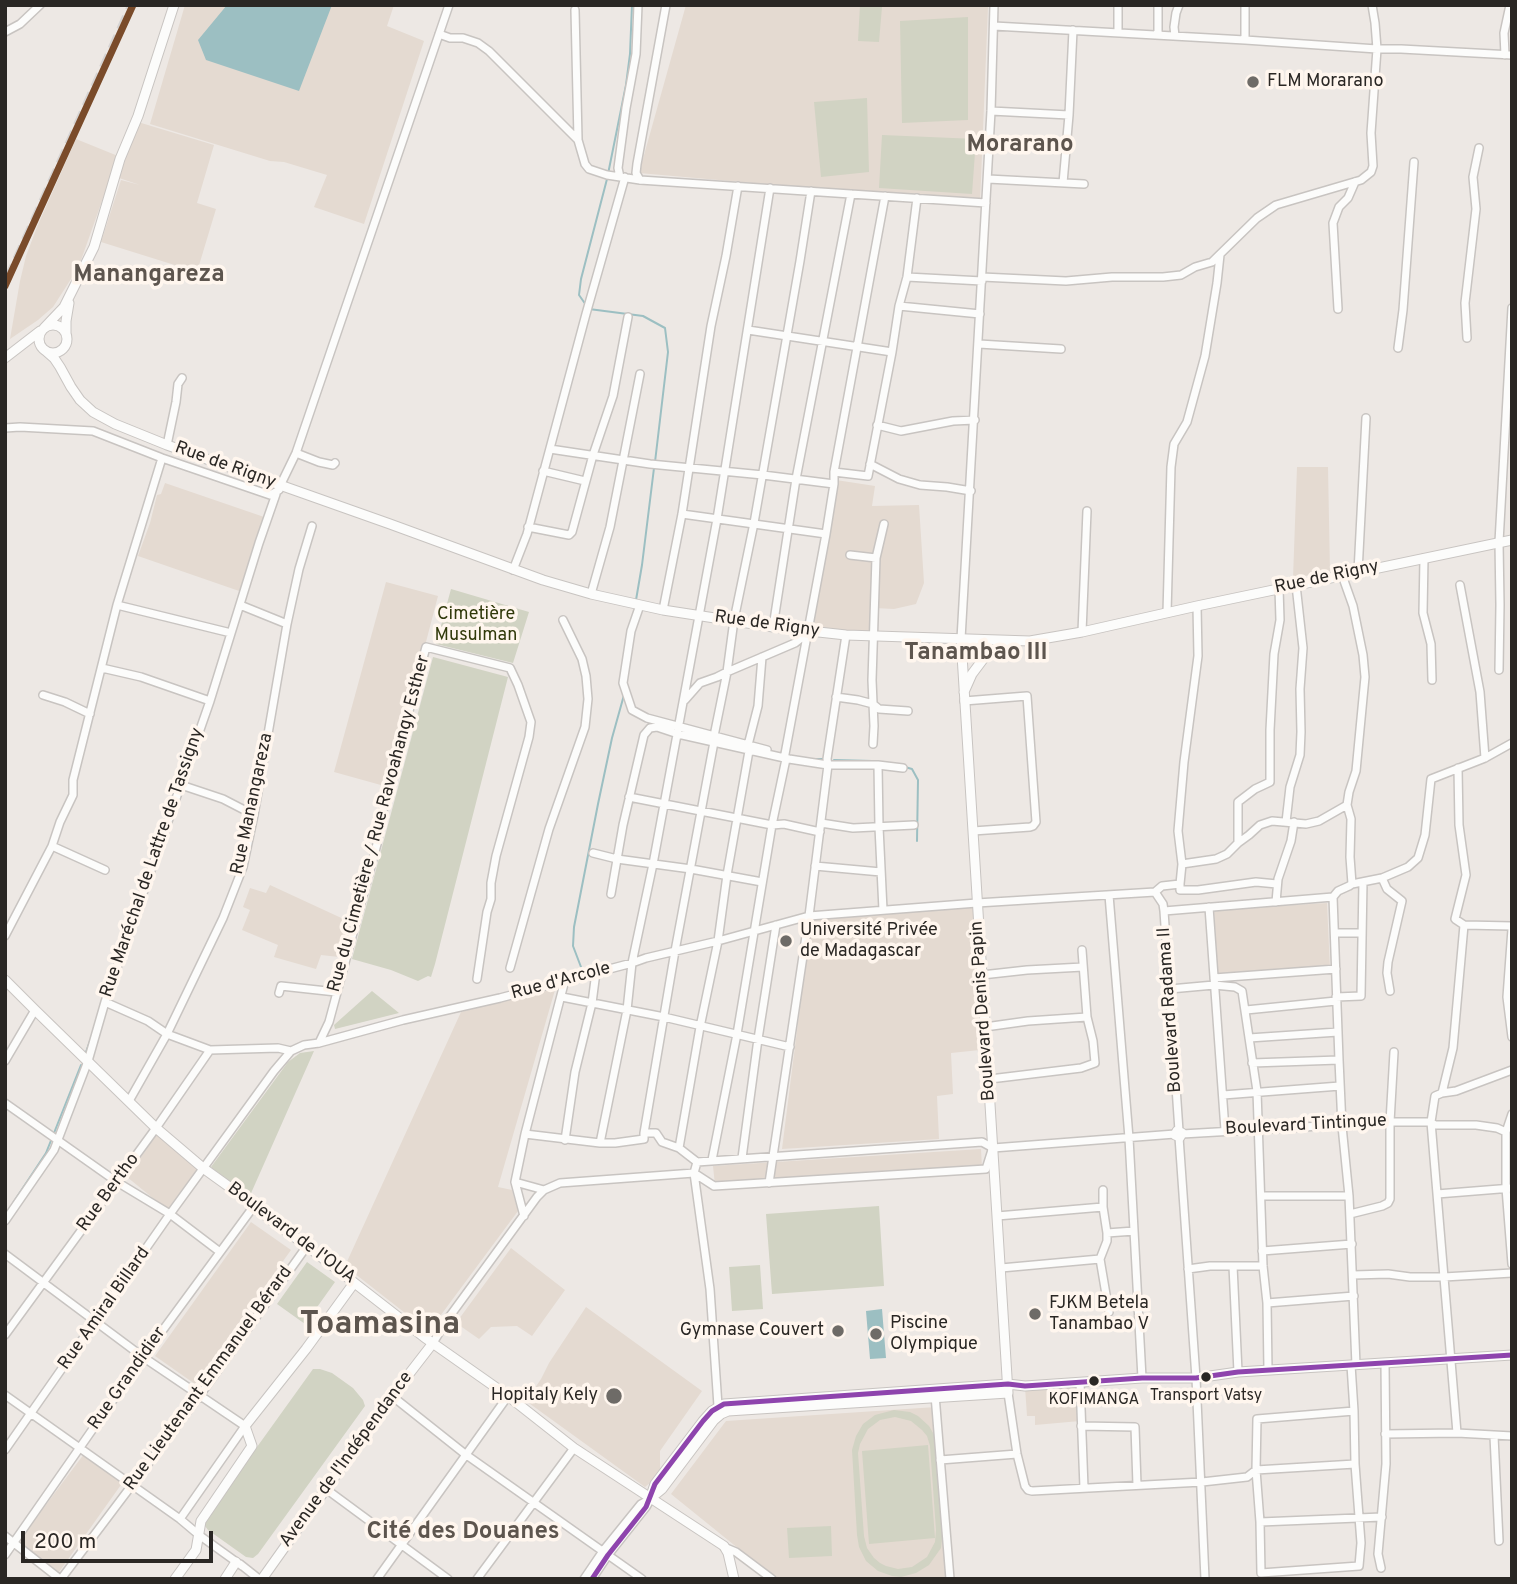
<!DOCTYPE html>
<meta charset="utf-8">
<style>
body{margin:0}
#map{position:relative;width:1517px;height:1584px;overflow:hidden;background:#ede8e4;font-family:Overpass,sans-serif}
canvas{display:block}
.frame{position:absolute;inset:0;border:7px solid #2a2724;pointer-events:none}
.scale{position:absolute;left:21px;top:1531px;width:192px;height:32px;box-sizing:border-box;border:4px solid #2a2724;border-top:0;padding-left:9px;font-size:21px;line-height:24px;white-space:nowrap;color:#2a2724;-webkit-text-stroke:5px #fff6ee;paint-order:stroke}
</style>
<div id="map">
<canvas width="1517" height="1584"></canvas>
<div class="frame"></div>
<div class="scale">200 m</div>
</div>
<script>
const ctx = document.querySelector('canvas').getContext('2d');
ctx.lineJoin = 'round';
function fillPath(path, color) { ctx.fillStyle = color; ctx.fill(path, 'evenodd'); }
const shape = rows => new Path2D(rows.map(r => 'M' + r).join(''));
function strokePath(path, color, width, dash) { ctx.strokeStyle = color; ctx.lineWidth = width; ctx.lineCap = dash ? 'butt' : 'round'; ctx.setLineDash(dash || []); ctx.stroke(path); }
function drawText(font, color, halo, rows, align = 'center') {
  ctx.font = font + ' Overpass,sans-serif'; ctx.lineWidth = 7; ctx.setLineDash([]); ctx.textBaseline = 'middle'; ctx.strokeStyle = halo; ctx.fillStyle = color; for (const [text, x, y, turn = 0] of rows) {
    ctx.save(); ctx.translate(x, y); ctx.rotate((+turn || 0) * Math.PI / 180); ctx.textAlign = isNaN(turn) ? turn : align; if (halo) ctx.strokeText(text, 0, 0); ctx.fillText(text, 0, 0); ctx.restore();
  }
}
fillPath(shape([
 [185,5,394,5,387,26,424,41,364,224,314,207,327,175,284,162,270,161,150,124],
 [686,5,976,5,988,7,980,203,639,173],
 [138,122,214,145,197,203,216,209,197,272,101,242,121,180,140,185,119,178],
 [76,139,118,156,80,263,71,279,53,307,38,320,10,339,20,281,26,256,37,227],
 [1297,467,1328,467,1330,572,1293,578],
 [836,480,875,486,872,506,919,505,924,583,916,604,894,609,875,608,872,633,811,630],
 [165,483,267,518,242,592,138,556,150,523,157,495,161,494],
 [386,582,438,596,388,787,334,772],
 [270,885,350,922,339,957,321,955,316,969,274,957,278,945,242,930,250,910,243,907,250,888,266,893],
 [1327,903,1330,969,1218,977,1214,910],
 [978,907,988,1086,981,1087,980,1050,951,1053,953,1094,937,1096,939,1139,782,1149,811,920],
 [550,987,555,990,498,1187,512,1190,518,1211,432,1327,423,1327,345,1266,461,1012],
 [162,1127,201,1165,170,1212,127,1177],
 [981,1149,982,1168,715,1185,713,1166],
 [251,1222,291,1250,195,1384,155,1356],
 [511,1248,565,1290,532,1336,517,1326,491,1327,479,1339,456,1323],
 [586,1307,702,1391,660,1451,660,1475,645,1487,526,1401,541,1379,549,1363],
 [1078,1384,1080,1421,1035,1425,1035,1416,1027,1416,1025,1387],
 [936,1407,947,1578,779,1579,765,1570,671,1494,726,1421],
 [84,1454,123,1482,59,1572,18,1542]
]), '#e4dad1');
fillPath(shape([
 [860,5,882,7,879,42,858,41],
 [968,17,968,120,902,123,900,21],
 [867,98,869,172,821,177,814,102],
 [882,135,976,139,972,194,879,188],
 [451,589,529,612,513,663,436,644],
 [433,657,508,677,435,964,431,977,428,976,418,981,391,970,352,959],
 [372,991,399,1013,335,1029,334,1025],
 [314,1051,248,1200,211,1167,288,1062,300,1053],
 [879,1206,884,1286,772,1294,766,1214],
 [307,1262,335,1282,305,1324,277,1304],
 [760,1265,763,1309,732,1311,729,1267],
 [313,1369,320,1369,332,1373,353,1388,363,1400,365,1406,258,1554,253,1558,246,1557,208,1530,205,1526,206,1518],
 [894,1410,910,1412,918,1416,929,1426,936,1438,943,1531,941,1548,929,1565,916,1573,901,1577,892,1576,878,1571,866,1561,859,1547,857,1535,852,1450,856,1436,863,1424,875,1415],
 [895,1417,911,1421,922,1430,927,1436,930,1446,936,1530,935,1542,927,1557,912,1567,898,1569,886,1566,880,1563,874,1558,867,1548,864,1536,858,1453,860,1444,868,1429,880,1420],
 [928,1445,935,1538,869,1544,862,1451],
 [831,1526,832,1556,789,1558,787,1528]
]), '#d1d3c3');
fillPath(shape([
 [227,5,332,5,299,91,206,60,198,40],
 [882,1309,886,1358,870,1359,866,1311]
]), '#9cbfc2');
strokePath(shape([
 [608,174,626,85,630,54,632,5],
 [586,305,579,295,581,279,607,179],
 [589,309,643,316,665,328,668,352,655,462],
 [636,600,642,565,654,468],
 [812,759,823,759],
 [834,760,872,761],
 [905,767,912,769,918,780,917,841],
 [581,967,573,946,574,927,598,804,612,738,624,695],
 [86,1052,90,1041],
 [54,1133,81,1065],
 [13,1203,46,1153,52,1138]
]), '#9cbfc2', 2);
const minor = shape([
 [1118,5,1118,32],
 [575,10,578,139],
 [994,26,1245,40,1377,49,1401,49,1512,55],
 [5,32,20,24,40,5],
 [439,34,450,38,463,38,478,43,489,51,578,140,585,164,589,169,607,175,640,180,986,203],
 [1158,35,1158,5],
 [1175,36,1174,27,1176,13,1179,5],
 [1245,40,1245,5],
 [1505,55,1504,33,1510,5],
 [991,111,1069,115],
 [620,177,618,168,626,108,636,54,638,5],
 [988,179,1084,184],
 [640,180,636,173,637,164,666,5],
 [1063,183,1069,115,1073,30],
 [907,277,982,281],
 [982,277,1066,281,1112,277,1163,277,1181,275,1195,267,1212,262,1257,218,1276,205,1361,180,1371,172,1373,166,1371,133,1377,49,1375,23,1372,5],
 [899,306,980,314],
 [1338,309,1333,223,1339,207,1348,198,1355,182],
 [748,330,892,352],
 [1467,338,1465,303,1476,209,1473,177,1479,148],
 [979,344,1061,349],
 [1398,348,1403,310,1414,162],
 [877,425,901,431,953,421,975,420],
 [5,428,20,427,93,431,162,458,270,495,279,490],
 [167,445,176,402,178,384,182,378],
 [550,449,650,464,763,475,834,484],
 [296,453,319,462,333,465,335,463],
 [870,464,899,479,920,485,947,487,971,491],
 [543,471,585,481],
 [834,472,868,476,892,352,899,306,907,277,917,198],
 [280,486,296,453,449,5],
 [682,514,826,534],
 [528,527,569,535,572,532,593,455,613,396,628,317],
 [850,555,876,558],
 [1424,558,1423,613,1431,644,1432,680],
 [513,570,527,534,586,314,625,177],
 [1358,572,1366,418],
 [1342,575,1353,606,1363,655,1365,677,1356,771,1349,792,1347,805,1351,819,1350,857,1352,884],
 [1460,585,1480,692,1485,758],
 [591,594,610,527,640,374],
 [117,605,231,633],
 [240,605,287,624],
 [640,605,631,631,623,683,632,710,647,718,767,750],
 [663,610,682,514,711,326,726,256,738,186],
 [1167,613,1171,467,1174,444,1187,422,1205,356,1217,283,1220,255],
 [773,627,796,479,851,194],
 [1082,632,1087,511],
 [961,639,991,111,994,5],
 [102,668,141,677,210,701],
 [1499,670,1500,605,1499,542,1512,308],
 [43,695,65,702,90,714],
 [836,697,858,700,873,704,879,709,908,711],
 [685,700,700,683,717,677,727,672,795,643,809,632],
 [964,701,1027,696,1036,822,1033,826,1030,827,973,831],
 [714,736,727,672,734,620,754,523,800,261,811,191],
 [873,744,874,726,872,680,876,558,884,524],
 [748,745,758,706,762,657],
 [785,754,826,534,834,484,834,472,885,196],
 [878,765,879,827,883,910],
 [1458,768,1459,825,1466,875,1455,919,1464,925,1512,926],
 [181,785,223,799,254,815],
 [629,797,772,825,784,824,820,832],
 [1286,822,1290,787,1300,755,1301,732,1300,689,1303,648,1296,585],
 [821,823,853,828,914,825],
 [1238,843,1249,835,1260,825,1272,821,1306,824,1319,821,1347,805],
 [52,846,105,870],
 [593,853,617,859,691,869,762,882],
 [1182,864,1216,859,1227,854,1238,843,1238,802,1255,789,1270,782,1270,730,1274,654,1280,620,1279,588],
 [815,866,881,872],
 [1382,878,1387,889,1402,901,1388,962,1387,973,1390,991],
 [1180,884,1180,890,1198,890,1256,882,1277,884],
 [1155,892,1163,904,1164,911,1179,1131],
 [611,894,623,825,644,735,650,728,657,727,678,734,789,759,828,765,878,765,903,768],
 [1109,895,1129,1138,1142,1378],
 [1333,897,1339,1060,1342,1126,1349,1196,1356,1365],
 [1276,902,1278,879,1291,841,1294,822],
 [1209,907,1225,1130],
 [1164,911,1333,897,1338,891,1349,886,1352,884,1382,878,1408,867,1418,858,1425,835,1431,779,1485,758,1512,743],
 [1512,929,1507,997,1512,1037],
 [1335,933,1362,933],
 [5,936,52,846,60,822,73,795,73,780,117,605,162,458],
 [510,968,549,829,585,727,588,699,586,676,582,659,563,620],
 [982,975,1027,970,1083,967],
 [1214,978,1336,969],
 [1170,989,1214,985,1235,987,1242,991,1257,1091,1263,1266,1267,1303,1268,1370],
 [279,993,281,986,336,992],
 [562,997,664,1017,790,1047],
 [1336,997,1361,996,1363,882],
 [105,1002,148,1021,167,1034,210,1050,278,1048,291,1051],
 [1246,1010,1336,1001],
 [985,1027,1028,1021,1087,1017],
 [1249,1038,1338,1032],
 [319,1043,329,1022,377,844,384,805,426,647,510,668,518,685,531,722,529,737,496,856,491,883,491,899,487,912,477,979],
 [5,1061,35,1010],
 [1252,1063,1339,1060],
 [990,1079,1081,1068,1095,1063,1093,1041,1087,1017,1082,950],
 [1442,1093,1453,1048,1464,925],
 [1223,1095,1340,1086],
 [129,1101,167,1034,223,918,243,867,254,815,287,624,299,569,312,526],
 [5,1103,117,1182,170,1214,220,1252],
 [1506,1132,1512,1114],
 [644,1133,675,951,714,742],
 [525,1134,600,1143,615,1143,644,1139,644,1133,656,1133,662,1142,679,1148,697,1162],
 [1182,1134,1390,1122,1431,1122,1435,1125,1476,1125,1497,1128,1506,1132,1506,1188,1512,1264],
 [1179,1137,1196,1378,1205,1579],
 [565,1140,575,1072,592,1003,596,972],
 [600,1143,627,1010,632,963,653,864,717,519,770,188],
 [679,1148,700,1027,718,941,727,875,749,751],
 [993,1148,1175,1134],
 [742,1158,758,1039,776,925],
 [712,1160,737,1034,772,825,786,759],
 [515,1182,544,1190],
 [769,1183,809,916,828,765,827,759,846,635],
 [1103,1190,1103,1207,1107,1233,1107,1241,1100,1259,1109,1312],
 [1437,1194,1512,1188],
 [1262,1196,1349,1196],
 [1350,1214,1382,1206,1388,1203,1390,1199,1390,1122,1394,1052],
 [524,1216,515,1182,525,1134,565,980],
 [997,1216,1103,1207],
 [5,1221,54,1150,88,1061,105,1002,210,701,259,543,276,494],
 [1107,1233,1134,1231],
 [1262,1251,1352,1244],
 [5,1254,143,1357,245,1426,180,1519],
 [1001,1268,1100,1259],
 [1188,1269,1210,1266,1233,1266],
 [1353,1275,1388,1274,1410,1277,1444,1277,1512,1273],
 [1267,1303,1354,1296],
 [5,1335,156,1128,210,1050],
 [433,1343,447,1320,537,1197,544,1190,560,1183,694,1173,714,1186,986,1169,992,1150],
 [1351,1365,1354,1411,1355,1464,1361,1543,1359,1566,1261,1573,1260,1522,1256,1470,1257,1419,1354,1411],
 [1238,1372,1233,1266,1263,1266],
 [1080,1382,1084,1488],
 [1008,1393,1017,1454,1025,1486,1028,1490,1032,1491,1202,1482,1247,1477,1256,1470,1355,1464],
 [5,1395,180,1519,199,1535,242,1566],
 [935,1395,950,1579],
 [392,1396,465,1454,642,1579],
 [720,1411,718,1406,710,1289,694,1173,697,1162,982,1142,993,1148],
 [1081,1426,1135,1427,1137,1485],
 [1457,1433,1431,1122,1435,1096,1442,1093,1456,1091,1512,1070],
 [1385,1434,1457,1433,1512,1436],
 [1494,1436,1499,1541],
 [5,1450,170,1214,274,1071,291,1051,304,1045,319,1043,403,1020,500,998,632,963,646,958,718,941,809,916,977,903,1155,892,1162,886,1180,884,1182,864,1178,831,1184,762,1198,656,1197,606],
 [940,1460,1017,1454],
 [326,1489,448,1579],
 [1260,1522,1382,1517],
 [5,1536,60,1579],
 [724,1547,736,1552,772,1579],
 [5,1555,143,1357,254,1206],
 [240,1564,259,1579],
 [1381,1568,1378,1554,1386,1464,1385,1363],
 [61,1579,200,1395,307,1246],
 [377,1579,508,1396],
 [477,1579,574,1448],
 [584,1579,603,1551,641,1504,650,1499],
 [592,1579,608,1555,646,1507,650,1500]
]);
const major = shape([
 '39 339a14 14 0 1 1 28 0a14 14 0 1 1-28 0Z',
 [44,328,64,307,94,247,120,159,138,116,174,5],
 [66,334,66,321,69,303],
 [46,351,54,358,60,367,71,387,80,400,93,412,115,424,167,445,390,524,543,580,591,594,663,610,773,627,846,635,1030,641,1082,632,1197,606,1512,540],
 [5,358,40,331],
 [961,639,1008,1393],
 [964,692,972,674,984,658,991,651,1006,642],
 [5,980,35,1010,156,1128,203,1168,246,1199,271,1220,307,1246,424,1337,508,1396,574,1448,724,1546,728,1553,734,1579],
 [1177,1131,1182,1133,1180,1137,1175,1135,1177,1131],
 [651,1498,662,1489,714,1420,721,1414,728,1411,1008,1393],
 [650,1499,655,1484,703,1421,712,1411,724,1404,1008,1384,1025,1386,1142,1378,1196,1378,1238,1372,1512,1355],
 [175,1579,196,1550,201,1521,252,1446,245,1426,306,1349,354,1283],
 [225,1579,236,1562],
 [262,1579,392,1396,433,1343]
]);
strokePath(minor, '#c8c4c1', 10);
strokePath(major, '#c8c4c1', 11);
strokePath(minor, '#fcfcfb', 7);
strokePath(major, '#fcfcfb', 9);
strokePath(shape([
 [5,277,128,5]
]), '#d6d4d3', 2, [14, 7]);
strokePath(shape([
 [592,1579,608,1555,646,1507,655,1484,703,1421,712,1411,724,1404,1008,1384,1025,1386,1142,1378,1196,1378,1238,1372,1512,1355]
]), '#8e44ad', 5);
strokePath(shape([
 [5,286,133,5]
]), '#7a4b2a', 7);
for (const [x, y, r, color] of [
 [1253,82,7,"#6e6b67"],
 [786,941,7,"#6e6b67"],
 [1035,1314,7,"#6e6b67"],
 [838,1331,7,"#6e6b67"],
 [876,1334,7,"#6e6b67"],
 [1206,1377,6,"#2a2724"],
 [1094,1381,6,"#2a2724"],
 [614,1396,9,"#6e6b67"]
]) { const dot = new Path2D(); dot.arc(x, y, r, 0, 2 * Math.PI); ctx.fillStyle = color; ctx.fill(dot); strokePath(dot, '#fff6ee', 2.5); }
drawText('16px', '#2a2724', '#fff6ee', [
 ["Transport Vatsy",1206,1397],
 ["KOFIMANGA",1094,1401]
]);
drawText('18px', '#2a2724', '#fff6ee', [
 ["FLM Morarano",1267,82],
 ["Université Privée",800,931],
 ["de Madagascar",800,952],
 ["FJKM Betela",1049,1304],
 ["Tanambao V",1049,1325],
 ["Piscine",890,1324],
 ["Olympique",890,1345],
 ["Gymnase Couvert",824,1331,"right"],
 ["Hopitaly Kely",598,1396,"right"]
], 'left');
drawText('18px', '#2a2724', '#fff6ee', [
 ["Rue de Rigny",225,466,20],
 ["Rue de Rigny",1327,578,-12],
 ["Rue de Rigny",767,625,8],
 ["Rue Manangareza",253,804,-78],
 ["Rue du Cimetière / Rue Ravoahangy Esther",380,824,-75],
 ["Rue Maréchal de Lattre de Tassigny",153,863,-71],
 ["Rue d'Arcole",561,982,-15],
 ["Boulevard Radama II",1171,1010,-94],
 ["Boulevard Denis Papin",984,1011,-94],
 ["Boulevard Tintingue",1306,1126,-3],
 ["Rue Bertho",109,1193,-54],
 ["Boulevard de l'OUA",291,1234,37],
 ["Rue Amiral Billard",105,1309,-55],
 ["Rue Grandidier",128,1379,-55],
 ["Rue Lieutenant Emmanuel Bérard",209,1379,-54],
 ["Avenue de l'Indépendance",347,1460,-54]
]);
drawText('18px', '#30390a', '#fff6ee', [
 ["Cimetière",476,615],
 ["Musulman",476,636]
]);
drawText('bold 24px', '#5d554e', '#fff6ee', [
 ["Morarano",1020,146],
 ["Manangareza",149,276],
 ["Tanambao III",976,654],
 ["Cité des Douanes",463,1533]
]);
drawText('bold 32px', '#5d554e', '#fff6ee', [
 ["Toamasina",380,1327]
]);
</script>
